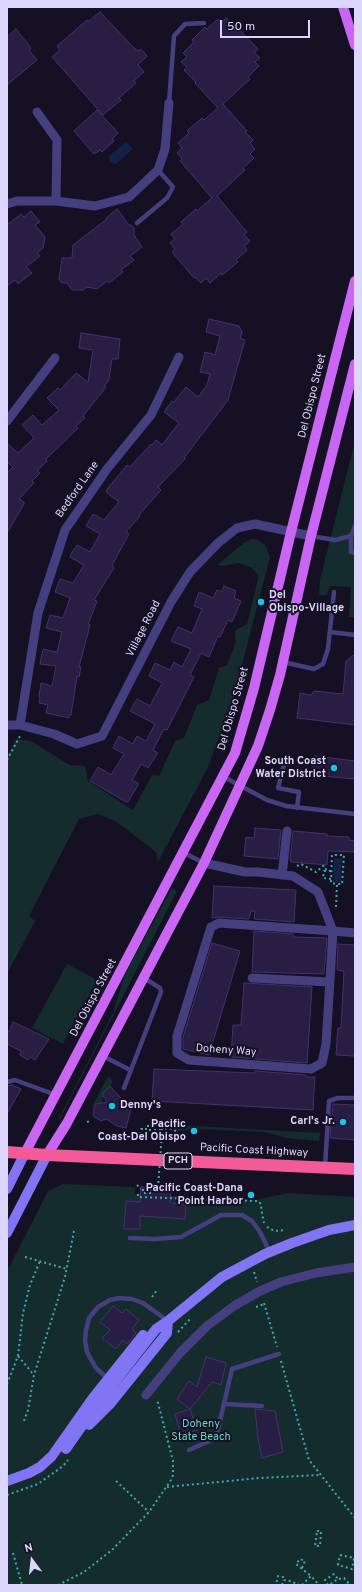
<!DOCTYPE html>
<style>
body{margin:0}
#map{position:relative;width:362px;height:1592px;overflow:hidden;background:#151024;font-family:Overpass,sans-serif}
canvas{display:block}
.frame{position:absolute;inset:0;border:8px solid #ddd6fc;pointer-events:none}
.north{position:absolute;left:12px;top:1540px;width:40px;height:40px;-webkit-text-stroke:3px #151024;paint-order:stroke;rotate:345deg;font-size:11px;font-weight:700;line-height:16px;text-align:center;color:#ddd6fc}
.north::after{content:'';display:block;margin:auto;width:14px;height:18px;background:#ddd6fc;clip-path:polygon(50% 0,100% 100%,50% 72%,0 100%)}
.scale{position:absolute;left:220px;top:20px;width:90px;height:18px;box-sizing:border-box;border:2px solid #ddd6fc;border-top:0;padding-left:5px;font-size:12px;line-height:14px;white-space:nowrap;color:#ddd6fc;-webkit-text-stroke:3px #151024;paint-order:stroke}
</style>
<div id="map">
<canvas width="362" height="1592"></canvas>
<div class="frame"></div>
<div class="north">N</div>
<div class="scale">50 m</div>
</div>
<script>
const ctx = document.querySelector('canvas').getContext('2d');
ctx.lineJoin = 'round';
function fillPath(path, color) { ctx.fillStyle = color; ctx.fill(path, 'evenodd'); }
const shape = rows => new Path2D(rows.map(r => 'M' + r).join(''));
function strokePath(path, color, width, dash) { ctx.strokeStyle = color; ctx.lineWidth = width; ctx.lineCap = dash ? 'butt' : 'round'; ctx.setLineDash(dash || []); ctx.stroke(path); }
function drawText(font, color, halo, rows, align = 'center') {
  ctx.font = font + ' Overpass,sans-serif'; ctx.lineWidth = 4; ctx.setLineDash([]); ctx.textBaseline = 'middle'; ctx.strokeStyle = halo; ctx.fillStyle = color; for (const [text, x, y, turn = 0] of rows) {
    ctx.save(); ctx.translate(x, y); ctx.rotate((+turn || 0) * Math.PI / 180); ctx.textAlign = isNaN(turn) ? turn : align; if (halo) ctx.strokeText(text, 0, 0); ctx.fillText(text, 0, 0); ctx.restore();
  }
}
fillPath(shape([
 [355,441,355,617,349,617,351,587,330,586,327,595,319,595,320,580],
 [252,539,258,540,265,545,270,557,234,696,208,767,158,862,156,852,117,822,98,814,79,819,29,916,35,921,7,974,7,757,16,739,30,741,36,744,63,761,70,765,85,766,88,781,133,810,152,775,159,776,175,741,184,738,197,705,209,700,219,668,227,665,236,642,235,636,236,630,247,624,258,579,257,574,252,568,240,563,223,566,217,565,245,542],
 [172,888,177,891,59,1121,58,1120,113,1013,125,974],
 [67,964,97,980,63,1044,32,1028],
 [108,1076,112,1080,112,1084,102,1094,103,1096,102,1103,93,1106,89,1112],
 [178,1125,320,1133,319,1141,287,1138,265,1132,196,1129,178,1131],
 [63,1184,135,1187,135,1194,255,1200,288,1193,355,1197,355,1585,7,1585,7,1271,48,1191]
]), '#142c2d');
fillPath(shape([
 [126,142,133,149,116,164,110,162,109,156],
 [334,858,342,858,341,882,333,882]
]), '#122246');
const building = shape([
 [100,12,133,47,138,51,141,49,147,56,138,65,144,72,134,81,136,83,119,98,121,100,103,115,52,57,60,50,57,46,87,20,89,21,100,12],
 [226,18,232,24,233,23,258,49,254,52,260,58,255,62,259,66,248,77,250,79,223,104,247,131,245,132,253,140,250,143,255,149,250,154,254,158,243,168,245,170,217,196,247,232,244,235,250,241,244,246,247,250,236,260,238,262,222,275,221,273,210,283,206,278,201,283,195,277,194,278,172,252,175,249,170,243,175,239,171,234,183,224,181,222,196,209,197,211,212,198,180,161,182,159,177,153,182,148,178,143,189,133,187,131,202,118,204,120,218,108,195,83,196,82,184,70,187,67,181,62,187,57,183,53,194,42,192,40,205,27,207,29,218,19,221,23,226,18],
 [16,29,31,48,29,50,37,60,7,85,7,37,16,29],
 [97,110,118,133,112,139,114,141,102,152,100,150,94,154,74,131,97,110],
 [117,209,129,225,131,225,134,228,134,235,142,247,130,256,134,260,121,270,123,272,109,283,107,281,97,289,87,287,83,290,72,290,67,283,62,283,59,280,62,258,72,258,73,245,107,219,106,218,117,209],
 [31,211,40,222,35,225,45,237,43,248,37,253,40,256,26,267,32,273,18,284,15,280,7,286,7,225,21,214,24,217,31,211],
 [209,319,239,326,242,332,240,338,245,340,228,400,184,458,185,459,158,487,161,490,139,515,140,516,126,532,129,534,112,565,114,568,94,600,97,601,88,625,90,625,79,667,81,667,79,677,77,676,71,715,69,715,69,718,46,713,48,705,39,703,40,697,39,696,41,683,52,686,56,666,40,664,43,649,57,652,62,632,46,628,50,615,63,618,70,598,55,592,60,579,73,583,84,565,70,557,71,554,77,545,90,552,100,534,86,526,93,514,104,520,119,502,106,492,108,488,127,465,130,467,151,444,152,445,156,440,162,445,179,423,164,412,172,401,174,402,186,387,198,397,207,385,210,374,200,372,205,352,215,355,220,336,206,332,209,319],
 [81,333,120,339,118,359,112,359,109,380,104,386,106,387,83,416,85,418,76,426,78,428,46,459,47,461,37,471,40,473,32,481,34,483,19,499,24,502,24,504,7,533,7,473,13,467,7,462,7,443,18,453,34,438,22,425,33,415,42,425,59,410,47,398,58,388,60,390,76,373,88,382,93,350,79,348,81,333],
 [224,586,236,591,234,598,241,601,232,622,228,620,220,637,218,636,209,657,201,653,190,675,194,677,167,730,164,729,153,750,158,753,148,768,141,764,132,780,138,783,138,785,128,802,126,802,90,781,98,767,111,775,124,754,113,748,119,736,133,744,137,736,146,741,155,724,130,711,137,699,150,706,162,683,149,676,155,663,170,670,174,662,182,667,191,649,171,641,178,627,192,633,202,609,194,606,199,592,213,598,217,590,222,592,224,586],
 [355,654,355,725,297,718,300,693,311,695,314,691,343,694,346,661,355,654],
 [315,756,355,761,355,779,312,775,315,756],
 [255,828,281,830,278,859,244,856,246,837,254,838,255,828],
 [293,831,327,834,327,836,349,837,349,840,355,841,355,852,328,851,327,865,291,862,290,860,293,831],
 [214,886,296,890,294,922,254,919,255,911,251,911,249,919,219,917,212,918,214,886],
 [254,931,293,934,293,937,327,938,324,974,252,972,254,931],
 [212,943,240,951,209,1055,183,1049,183,1037,212,943],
 [338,944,355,945,355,1056,336,1055,338,1028,341,1028,344,971,337,970,338,944],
 [244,983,312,987,307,1063,231,1057,233,1025,241,1025,244,983],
 [13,1022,49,1039,35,1060,30,1057,28,1060,20,1055,21,1051,7,1044,7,1031,9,1032,13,1022],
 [154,1069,255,1073,255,1071,306,1075,306,1077,315,1077,313,1110,152,1101,154,1069],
 [12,1085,21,1089,7,1114,7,1086,12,1085],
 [110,1086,131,1109,126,1128,117,1126,106,1119,101,1121,93,1116,94,1107,96,1104,107,1102,102,1094,110,1086],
 [333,1104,355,1105,355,1140,330,1138,333,1104],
 [141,1187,171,1188,170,1203,186,1204,185,1219,140,1216,140,1229,124,1229,126,1201,140,1202,141,1187],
 [113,1306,122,1313,126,1309,139,1320,132,1329,136,1333,127,1344,123,1340,116,1349,102,1338,110,1330,100,1322,113,1306],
 [206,1357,226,1363,221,1385,212,1382,190,1409,177,1399,189,1381,197,1387,206,1357],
 [190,1409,197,1430,181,1435,175,1414,190,1409],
 [255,1409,275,1411,283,1452,262,1458,258,1438,255,1409]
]);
fillPath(building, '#281e43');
strokePath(building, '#42326d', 1);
strokePath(shape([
 [7,760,20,736],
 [297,866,301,864,316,872,323,866,326,867,326,871],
 [331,879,323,878,324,871,331,871],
 [336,907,337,884,331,883,332,855,344,855,342,884,337,884],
 [87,1122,90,1121],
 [154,1126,146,1126,146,1130,162,1130,162,1132],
 [162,1130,162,1128,174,1129,177,1134],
 [140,1134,141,1129,144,1129],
 [137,1185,141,1189],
 [158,1190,158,1192,167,1192,175,1189],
 [151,1193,143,1193,143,1189,158,1190,158,1188],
 [138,1194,138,1197,258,1201,261,1204,262,1214,264,1223],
 [267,1227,274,1231,286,1230],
 [25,1257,67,1269],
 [254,1272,257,1282],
 [152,1297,157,1290],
 [264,1303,277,1347],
 [256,1307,264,1304],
 [178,1332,190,1319],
 [18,1356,34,1375],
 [281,1361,309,1460,355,1518],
 [7,1384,18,1356,23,1313,30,1285,40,1261],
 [24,1421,28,1410,34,1375,65,1277,74,1231],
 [116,1481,149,1512],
 [167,1487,259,1478,321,1475],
 [7,1495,38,1484,63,1466,68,1460],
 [317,1531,321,1531,320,1546,315,1546,317,1531],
 [13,1553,22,1585],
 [340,1555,354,1558,352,1569,338,1565,340,1555],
 [302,1568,305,1561,300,1559,296,1564,311,1576],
 [339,1579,344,1578,350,1585],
 [58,1585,84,1572,112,1550,149,1512,171,1480,173,1475,173,1461,157,1399],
 [278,1585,276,1585,278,1576,283,1577,283,1580,290,1581,299,1585],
 [282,1585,283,1580],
 [302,1585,311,1576,319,1585],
 [328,1585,325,1580,334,1574,338,1579,329,1585]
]), '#39acae', 2, [2, 3]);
strokePath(shape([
 [169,103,174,36,185,24,204,23],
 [137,223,167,198,173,187,158,170],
 [311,536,335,540,351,536,355,526],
 [351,536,351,552,355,553],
 [330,632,355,635],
 [283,662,314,669,323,664,328,649,334,592],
 [285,760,278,788,299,792,297,808],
 [222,776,267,800,286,806,355,814],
 [182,852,204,863],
 [103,1056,130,1070],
 [7,1082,15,1080,56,1095],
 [124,1088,161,992,160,988,144,978],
 [325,1167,329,1101,338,1098,355,1098],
 [130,1238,155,1239,181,1237,221,1215,242,1215,252,1221,260,1232,270,1252],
 [108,1379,96,1368,92,1361,87,1352,85,1341,86,1330,89,1318,98,1307,110,1300,119,1298,132,1299,143,1303,168,1321],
 [224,1404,262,1406],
 [189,1450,216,1438,232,1369,279,1354]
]), '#463f7f', 4.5);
strokePath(shape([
 [37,112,57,140,56,201],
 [7,204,17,201,56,201,95,206,129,197,158,170,165,149,169,103],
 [7,421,55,358],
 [7,725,20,725,54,734,77,744,102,736,171,602,190,572,218,543,237,528,255,524,311,536],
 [20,725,38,613,65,530,107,469,151,415,179,357],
 [204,863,245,872,258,872,293,876,318,892,333,931,355,933],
 [282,875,287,831],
 [219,923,333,931,326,1044,322,1063,311,1069,189,1060,177,1053,177,1036,211,927,219,923],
 [252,978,329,982],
 [146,1395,180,1353,207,1326,234,1306,260,1291,281,1282,316,1273,355,1267]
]), '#463f7f', 9);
strokePath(shape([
 [7,1189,25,1153],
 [7,1233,47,1155],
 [89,1425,110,1404,167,1333,168,1321],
 [66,1449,96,1406,156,1329,168,1321,222,1277,265,1254,292,1243,329,1230,355,1225],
 [7,1481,29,1473,40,1467,52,1456,92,1399,143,1335]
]), '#8175f4', 10);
strokePath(shape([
 [343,7,355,45],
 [25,1153,235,753,254,688,291,532,355,281],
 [47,1155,67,1123,204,863,258,746,270,710,280,675,311,536,355,364]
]), '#c966f3', 10);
strokePath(shape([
 [7,1152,47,1155,355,1169]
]), '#f25b98', 12);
strokePath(shape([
 [158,1188,162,1132]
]), '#39acae', 2, [2, 3]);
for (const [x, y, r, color] of [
 [261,602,4,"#12c6ec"],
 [334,768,4,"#12c6ec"],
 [112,1106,4,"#12c6ec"],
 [343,1122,4,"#12c6ec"],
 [194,1131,4,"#12c6ec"],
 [251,1195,4,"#12c6ec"]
]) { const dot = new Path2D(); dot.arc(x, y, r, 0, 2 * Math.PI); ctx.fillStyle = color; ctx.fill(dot); strokePath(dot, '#151024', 1.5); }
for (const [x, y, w] of [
 [178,1161,28]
]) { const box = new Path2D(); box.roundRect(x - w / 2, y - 8, w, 16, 3); ctx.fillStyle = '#151024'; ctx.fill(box); strokePath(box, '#ddd6fc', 1); }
drawText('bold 10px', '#ddd6fc', null, [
 ["PCH",178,1161]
]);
drawText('11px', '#ddd6fc', '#151024', [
 ["Del Obispo Street",313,396,-76],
 ["Bedford Lane",78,490,-55],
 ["Village Road",144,629,-63],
 ["Del Obispo Street",234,709,-74],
 ["Del Obispo Street",94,998,-62],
 ["Doheny Way",226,1051,4],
 ["Pacific Coast Highway",254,1151,3]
]);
drawText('bold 11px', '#ddd6fc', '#151024', [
 ["Del",269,596,"left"],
 ["Obispo-Village",269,609,"left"],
 ["South Coast",326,762],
 ["Water District",326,775],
 ["Denny's",120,1106,"left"],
 ["Carl's Jr.",335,1122],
 ["Pacific",186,1125],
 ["Coast-Del Obispo",186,1138],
 ["Pacific Coast-Dana",243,1189],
 ["Point Harbor",243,1202]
], 'right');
drawText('11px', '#68d7c3', '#151024', [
 ["Doheny",201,1425],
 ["State Beach",201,1438]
]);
</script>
